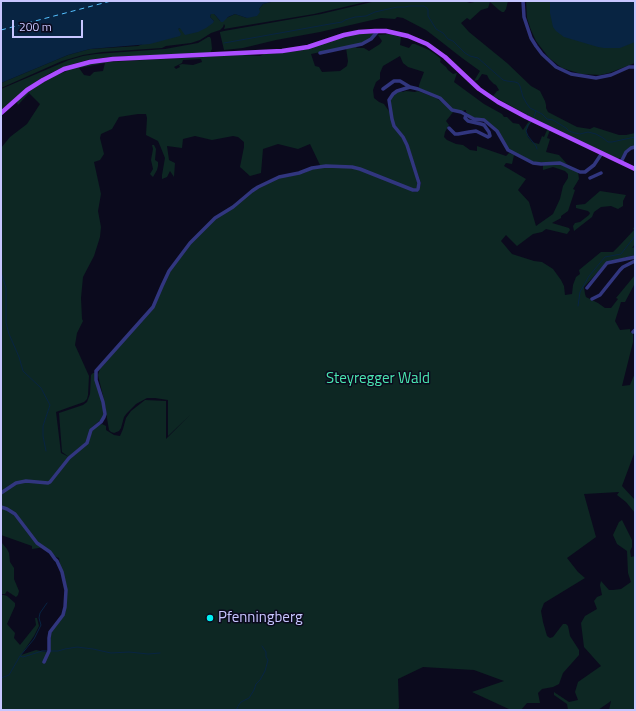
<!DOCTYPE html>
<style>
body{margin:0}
#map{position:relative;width:636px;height:711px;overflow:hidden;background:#0b0a1d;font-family:"Titillium Web",sans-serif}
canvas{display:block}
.frame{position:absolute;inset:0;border:2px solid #c7c6ff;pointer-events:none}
.scale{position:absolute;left:12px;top:20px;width:71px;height:18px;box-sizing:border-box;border:2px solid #c7c6ff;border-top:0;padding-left:5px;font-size:12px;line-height:14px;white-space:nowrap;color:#c7c6ff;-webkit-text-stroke:3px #0b0a1d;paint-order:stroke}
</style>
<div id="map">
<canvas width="636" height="711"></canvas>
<div class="frame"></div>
<div class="scale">200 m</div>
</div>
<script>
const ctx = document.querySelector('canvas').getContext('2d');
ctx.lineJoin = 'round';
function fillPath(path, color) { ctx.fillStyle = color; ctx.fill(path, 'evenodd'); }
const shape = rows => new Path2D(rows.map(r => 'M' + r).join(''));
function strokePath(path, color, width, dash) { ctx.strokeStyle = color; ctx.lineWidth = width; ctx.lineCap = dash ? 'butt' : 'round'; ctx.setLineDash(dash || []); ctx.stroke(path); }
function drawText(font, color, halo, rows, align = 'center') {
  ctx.font = font + ' "Titillium Web",sans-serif'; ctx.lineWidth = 3; ctx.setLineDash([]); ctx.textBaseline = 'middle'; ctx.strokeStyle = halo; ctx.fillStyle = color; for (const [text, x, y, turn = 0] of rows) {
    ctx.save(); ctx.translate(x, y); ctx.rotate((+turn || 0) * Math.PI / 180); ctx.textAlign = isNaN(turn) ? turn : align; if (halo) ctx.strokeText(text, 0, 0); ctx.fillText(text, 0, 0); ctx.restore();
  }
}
fillPath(shape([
 [280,1,370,1,314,14,224,29,225,26,224,24,223,27,220,30,211,33,200,40,191,43,166,46,162,48,102,52,83,55,62,61,1,88,1,83,68,55,90,49,138,46,180,28,214,21,210,17,211,14,214,14,216,16,220,21,235,14,247,18,259,9,263,4,271,2,278,2],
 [376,1,464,1,470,3,479,1,508,1,506,9,504,12,502,12,499,10,490,2,488,8,481,10,470,20,467,18,461,23,469,32,507,63,531,86,540,91,545,101,546,105,546,108,548,112,577,127,590,129,594,127,619,135,626,135,635,133,635,146,626,150,621,158,618,159,533,118,493,96,497,91,498,91,499,90,496,85,494,84,489,79,487,75,482,74,478,80,474,81,480,71,462,58,439,40,426,30,403,18,397,17,395,19,381,18,320,32,276,40,243,48,224,50,220,33,220,32,224,31,321,14],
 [526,1,635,1,635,63,609,73,600,75,581,74,562,68,549,58,536,41,531,30,527,18],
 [364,33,373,33,375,34,369,39,360,44,311,54,315,66,319,67,322,72,340,71,347,66,348,61,346,48,356,47,357,48,364,48,369,51,380,44,382,41,378,35,388,34,401,37,400,45,409,48,412,44,415,44,429,50,435,54,441,59,440,62,446,67,448,70,453,74,457,73,454,82,484,104,502,114,504,117,507,117,513,123,519,124,523,130,529,121,531,122,526,131,528,137,532,142,539,144,542,136,544,137,547,130,550,130,547,138,550,139,546,152,559,155,567,164,557,162,546,163,534,162,510,150,505,145,499,132,492,126,486,120,483,119,474,118,471,117,466,112,466,110,464,110,463,112,452,109,449,107,443,99,419,88,419,85,424,72,408,67,403,63,400,56,383,66,380,73,380,79,376,82,373,90,374,98,379,102,384,104,391,114,390,101,391,98,394,94,400,90,402,92,406,91,415,92,418,91,436,98,442,102,449,109,454,111,446,121,449,125,445,132,444,137,447,140,456,144,463,145,470,150,477,151,477,146,506,156,509,153,514,155,512,164,506,163,504,166,526,179,518,190,529,202,536,226,553,214,560,199,563,186,568,178,568,174,565,171,553,167,543,170,543,165,556,164,561,165,578,172,579,179,573,189,575,190,568,211,561,216,561,218,552,223,569,228,570,230,567,234,546,229,542,232,533,234,517,246,506,235,501,241,512,254,534,261,542,262,553,269,561,280,564,286,565,295,572,294,573,285,576,277,580,274,579,270,601,252,613,252,620,245,634,230,633,228,635,227,635,244,632,248,635,247,635,255,606,263,584,287,585,294,586,297,598,303,605,308,611,308,618,299,616,298,635,275,634,285,625,302,621,302,615,321,620,330,630,329,630,332,633,333,633,342,622,386,630,385,635,373,635,451,622,486,635,500,635,513,626,502,617,495,619,492,584,494,596,537,567,558,578,572,585,578,544,603,541,611,543,622,547,636,550,638,553,637,563,624,566,624,568,626,570,636,579,650,579,655,563,673,559,684,553,687,542,689,538,693,540,703,527,703,521,710,511,710,472,692,504,681,474,670,423,667,398,679,399,708,397,710,1,710,1,595,4,595,7,596,15,603,15,606,7,624,15,633,14,638,20,645,36,625,35,618,37,618,39,626,34,636,21,655,36,650,50,653,50,641,51,631,55,626,63,617,65,613,67,601,67,594,66,583,60,565,59,558,56,557,45,547,32,549,32,546,1,535,1,148,10,137,27,124,40,104,29,93,18,105,17,103,18,100,32,89,55,76,76,67,92,63,106,62,242,55,260,56,264,54,283,53,303,50,347,36],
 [201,59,202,62,193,65,182,64,179,65,180,67,176,69,174,67,182,63,183,60],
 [105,63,103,71,94,72,90,76,84,75,79,68],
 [138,114,146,114,147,118,146,135,158,141,161,148,165,158,162,175,162,179,167,177,170,171,174,177,175,163,169,160,167,146,182,148,183,139,195,136,212,140,233,136,238,137,244,142,244,147,240,167,250,176,261,173,263,149,278,144,298,149,310,144,320,165,351,166,359,168,412,189,416,189,417,188,418,182,406,144,400,135,401,133,408,143,412,157,421,183,420,187,419,190,415,192,366,172,352,168,322,167,312,169,304,173,286,177,284,175,268,181,253,188,239,201,216,216,199,232,180,255,167,274,162,285,153,306,100,369,98,375,104,400,109,430,111,432,114,433,119,431,121,428,124,417,127,413,136,404,147,398,155,398,168,400,168,436,190,415,166,439,166,401,145,400,131,411,126,418,123,429,120,436,114,435,106,430,106,426,102,424,97,426,92,429,90,438,88,443,71,458,61,453,56,412,67,408,84,402,87,399,88,395,89,376,75,345,77,333,83,321,82,319,81,298,83,277,94,256,100,237,101,227,98,211,101,194,94,162,100,160,104,154,100,138,101,134,112,129,119,117],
 [208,37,210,37,211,39,212,49,210,53,110,57,87,60,70,65,50,73,31,85,1,110,1,89,69,60,83,56,96,54,165,49,198,43],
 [152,145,154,145,156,149,155,160,158,162,158,166,157,170,153,177,150,174,153,169,151,160,153,149],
 [600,191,626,195,623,201,623,206,618,209,611,206,601,207,594,212,592,217,574,231,573,226,575,223,580,222,589,215,590,213,588,211,576,208,576,205,585,204],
 [93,373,95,373,104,411,103,418,92,427,86,443,69,457,62,452,59,413,83,405,87,402,90,394,91,375],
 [622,520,632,540,632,547,630,551,631,557,635,556,635,710,609,710,611,701,598,710,568,710,567,704,554,695,554,692,569,702,578,700,575,692,578,682,601,666,584,647,581,623,585,616,597,609,594,601,597,597,602,595,600,585,601,581,609,590,613,590,621,589,631,582,628,573,627,551,617,544,613,535,619,522],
 [1,543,2,543,7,549,9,553,10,562,14,568,14,579,19,591,18,595,16,597,7,591,5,594,1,594]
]), '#0d2723');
fillPath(shape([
 [1,1,280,1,279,2,271,2,263,4,259,9,260,12,257,16,247,18,235,14,228,17,223,22,221,22,216,16,214,14,211,14,210,17,214,21,213,23,206,28,198,32,185,35,180,28,178,29,181,34,180,36,150,44,90,49,68,55,1,83],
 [550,1,635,1,635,42,620,48,604,48,598,47,564,37,556,31,553,27,550,13]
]), '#082442');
strokePath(shape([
 [224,43,330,24,342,22,345,20,355,17,366,16,375,12,397,7,405,7,409,6,424,6,427,8,428,10,428,16,436,29,443,33,448,39,453,41,465,53,470,56,478,58,503,80,507,81,515,82,518,83,520,86,523,97,527,104,530,108,542,114,547,119,553,120,566,128,569,131,575,133,580,134,588,132,596,134,603,138,608,142,612,142,635,137],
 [534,117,536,111],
 [531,122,528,125,526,131,528,136,536,146,537,149],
 [1,272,6,288,6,323,9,334,19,357,23,371,41,388,50,405,43,426,43,436,46,451],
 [578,306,580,292,589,276,605,257,621,254,635,236],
 [50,651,58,651,65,649,77,647,93,649,111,653,129,652,148,654,160,653],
 [20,656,34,639,41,625,39,618,40,613,47,603],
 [1,678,9,675,20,656,23,657,42,651,48,651],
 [238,706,241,702,249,698,254,690,256,684,260,680,265,671,268,660,266,657,266,652,262,646],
 [236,710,238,707]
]), '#082442', 1);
strokePath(shape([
 [1,30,111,1]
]), '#54c0ff', 1, [5, 4]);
strokePath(shape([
 [523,1,524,17,531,38,536,46,542,54,556,67,571,74,596,78,611,75,629,67,635,67],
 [320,53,362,44,371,39,378,31],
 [383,89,394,81,400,81,410,87],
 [449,128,455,134,458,134,469,132,476,131,488,137,490,136,489,132,484,125,481,124,468,121,465,118,466,115],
 [621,162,626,152,631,148,635,147],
 [590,178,601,173],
 [587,288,607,263,635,257],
 [592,299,600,295,620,270,623,267,635,261],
 [633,332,635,330],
 [1,493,16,483,26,481,48,483,50,482,69,458,87,443,91,430,101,422,104,417,105,414,103,402,96,380,96,371,153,307,162,286,169,271,190,243,215,218,233,207,252,191,258,187,279,177,299,173,312,168,326,166,352,167,360,169,413,190,417,190,418,189,419,183,407,145,403,137,394,126,392,119,389,100,393,94,397,91,410,87,418,89,440,98,452,110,461,112,474,119,484,120,497,131,508,150,533,163,541,164,560,163,580,172,585,172,594,165,602,153],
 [1,507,7,509,15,514,37,543,50,552,55,559,57,561,62,572,66,590,65,607,63,615,50,632,49,638,49,651,44,662]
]), '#31367f', 3.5);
strokePath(shape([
 [1,113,27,90,43,80,64,69,90,62,113,59,282,51,308,47,344,35,359,32,375,31,386,31,408,36,427,44,445,57,479,89,498,102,526,117,635,169]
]), '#ab4dff', 4.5);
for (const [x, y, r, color] of [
 [210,618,4,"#00f0f1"]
]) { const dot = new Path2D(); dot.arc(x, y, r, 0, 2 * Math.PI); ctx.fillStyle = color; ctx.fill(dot); strokePath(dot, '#0b0a1d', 1.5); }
drawText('15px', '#4ae6b0', '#0b0a1d', [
 ["Steyregger Wald",378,379]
]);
drawText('15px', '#c7c6ff', '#0b0a1d', [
 ["Pfenningberg",218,618]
], 'left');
</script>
